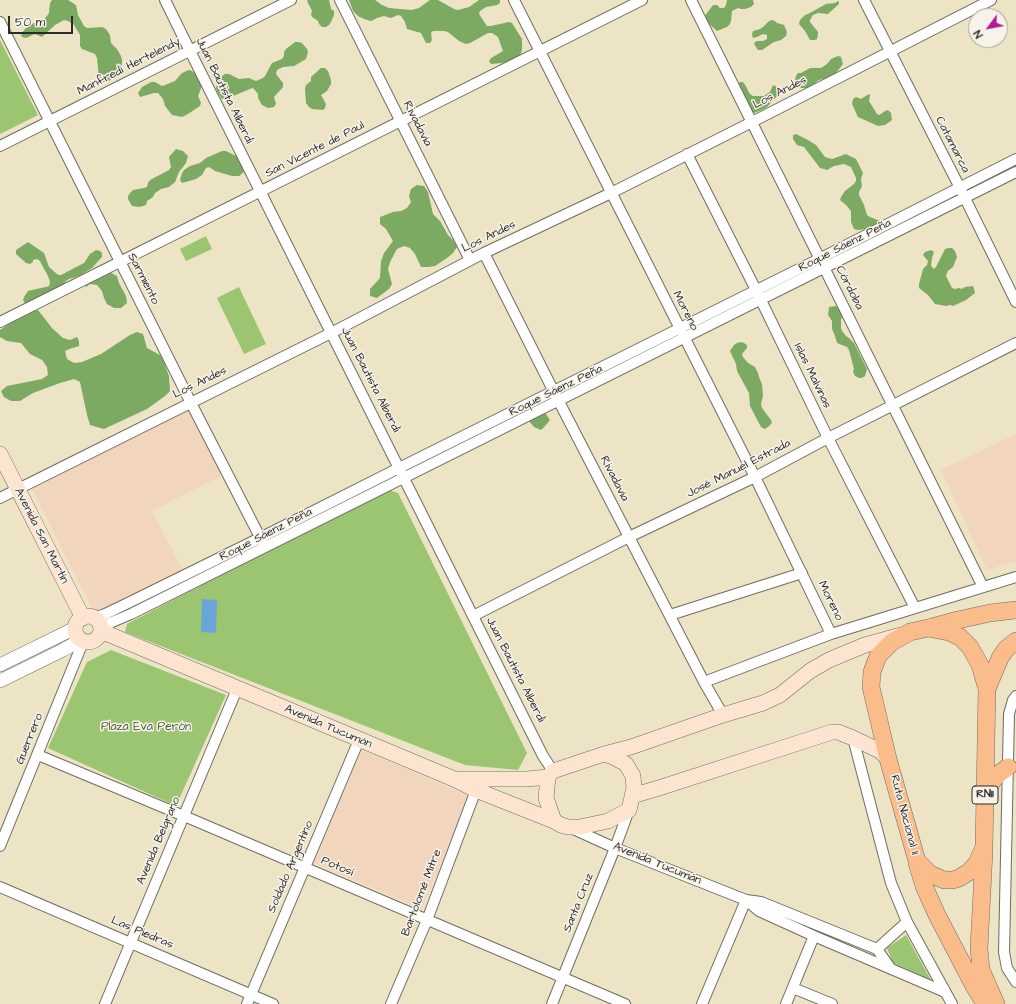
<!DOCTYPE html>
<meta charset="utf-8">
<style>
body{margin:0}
#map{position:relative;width:1016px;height:1004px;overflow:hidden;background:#ede4c5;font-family:"Architects Daughter",sans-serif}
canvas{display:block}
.north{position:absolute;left:968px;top:8px;width:40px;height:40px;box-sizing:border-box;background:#f7f3e8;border:1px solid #a5a39c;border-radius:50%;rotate:238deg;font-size:11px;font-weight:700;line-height:16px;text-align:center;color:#2b2b2b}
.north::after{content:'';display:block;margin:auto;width:14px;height:18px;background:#b5179e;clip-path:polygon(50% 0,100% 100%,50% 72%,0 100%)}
.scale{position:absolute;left:8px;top:16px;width:65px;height:18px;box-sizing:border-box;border:2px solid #2b2b2b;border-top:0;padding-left:5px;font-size:12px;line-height:14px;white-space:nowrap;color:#2b2b2b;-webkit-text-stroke:3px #f7f3e8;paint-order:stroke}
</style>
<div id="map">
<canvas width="1016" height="1004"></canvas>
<div class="north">N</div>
<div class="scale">50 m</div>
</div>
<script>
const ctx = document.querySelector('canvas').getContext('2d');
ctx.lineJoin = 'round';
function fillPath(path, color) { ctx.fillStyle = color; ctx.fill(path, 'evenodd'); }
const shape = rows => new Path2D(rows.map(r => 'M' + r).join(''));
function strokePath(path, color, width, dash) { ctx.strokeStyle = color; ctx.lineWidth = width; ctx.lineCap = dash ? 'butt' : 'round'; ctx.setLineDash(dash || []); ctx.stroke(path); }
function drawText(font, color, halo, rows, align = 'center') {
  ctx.font = font + ' "Architects Daughter",sans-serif'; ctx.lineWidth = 3; ctx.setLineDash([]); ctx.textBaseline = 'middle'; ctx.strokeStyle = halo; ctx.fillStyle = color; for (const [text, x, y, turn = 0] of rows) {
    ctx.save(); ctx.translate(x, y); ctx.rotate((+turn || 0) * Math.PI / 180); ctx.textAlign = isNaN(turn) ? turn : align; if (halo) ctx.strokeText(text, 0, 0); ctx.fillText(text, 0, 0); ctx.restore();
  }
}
fillPath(shape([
 [189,409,223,475,152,511,183,571,96,616,32,489],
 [1016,434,1016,561,987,570,941,470],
 [362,750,469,796,422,909,314,863]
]), '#f1d5bd');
fillPath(shape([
 [0,40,38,115,0,134],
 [206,236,212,249,186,261,180,249],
 [239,287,266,344,244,354,217,298],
 [385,489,398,493,527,753,518,770,465,765,125,632,127,624],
 [111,650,226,695,176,806,48,748,87,662],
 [906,935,931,980,893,963,887,948]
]), '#9bc571');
fillPath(shape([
 [52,0,68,0,76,5,78,15,84,26,87,28,102,27,106,29,110,35,111,43,117,49,121,56,122,60,122,67,120,71,109,81,105,82,102,82,99,79,97,58,95,54,82,49,80,46,80,35,74,25,68,21,64,20,55,25,42,37,35,34,26,38,22,37,21,34,25,29,31,24,42,21,47,16,49,13,50,3],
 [308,0,329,0,331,9,334,11,334,15,331,22,329,25,326,27,322,27,319,24,318,21,312,17,311,14,312,11,307,1],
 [349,0,375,0,382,5,389,8,412,10,419,8,430,0,438,0,454,9,458,10,469,7,479,0,500,0,500,3,497,5,486,7,480,11,479,14,487,26,491,26,509,22,512,23,522,39,522,50,521,53,519,56,513,60,502,63,491,64,489,61,491,58,503,51,498,37,492,33,488,33,470,43,466,44,459,41,448,32,444,31,433,31,431,33,432,40,430,43,426,43,421,33,407,29,405,22,401,16,398,15,391,18,384,16,377,18,371,21,364,19,358,16,353,11],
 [727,0,753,0,754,4,751,7,745,9,741,9,738,8,732,11,731,21,730,24,727,27,717,31,706,21,704,17,713,5,717,5,720,8,724,8,726,5],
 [838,1,839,2,839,4,828,14,818,13,813,15,810,20,810,22,818,32,818,34,817,39,815,40,810,40,805,31,799,24,800,20,805,15,808,14,826,4,835,3],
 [771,20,775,21,777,23,784,25,787,32,786,36,781,40,774,42,762,50,758,50,754,44,756,41,763,41,767,39,767,35,763,34,757,37,753,38,752,35,753,31,760,29,763,27,768,22],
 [295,42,299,42,302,43,307,49,308,52,306,59,294,66,283,67,277,70,276,74,283,83,283,87,274,97,276,104,274,107,268,108,262,105,258,98,258,94,253,88,250,89,226,99,222,99,218,93,216,89,217,82,219,78,225,74,229,74,239,79,249,78,256,81,263,78,265,76,272,63,282,59,284,56,284,52,286,49],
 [838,56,841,57,843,64,836,73,827,78,819,80,808,88,801,88,797,86,795,83,795,80,796,76,798,73,801,73,810,68,821,68,827,64,831,59],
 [321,68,325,68,328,71,331,80,331,84,327,91,321,95,326,104,325,108,323,110,312,109,309,107,306,103,305,89,306,85,311,81,311,77],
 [189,70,192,71,198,76,202,86,198,96,201,103,200,106,188,114,182,117,172,115,165,106,163,99,158,93,154,93,140,97,138,93,142,87,151,82,155,82,162,86,165,85,175,81,182,73],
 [740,82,743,82,747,88,748,91,750,94,753,96,764,96,770,92,773,85,777,87,779,90,779,93,777,96,767,107,764,109,754,113,750,112,738,85],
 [869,94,870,95,869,101,877,114,879,115,881,114,885,111,888,110,891,113,892,120,885,125,878,126,858,117,852,104,853,99,856,97,861,99],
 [796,134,808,140,816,145,825,157,832,159,846,154,856,159,863,173,861,179,862,186,859,192,859,195,864,205,867,215,870,217,880,221,881,224,876,228,858,230,854,229,851,222,851,211,846,205,840,200,841,197,845,191,854,184,856,181,856,178,851,167,844,164,834,166,827,170,824,169,820,168,804,147,797,145,793,139,793,135],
 [176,149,183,151,188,156,186,163,179,172,175,182,169,187,161,189,155,193,153,197,147,201,146,205,143,206,139,207,132,206,128,199,128,196,130,193,133,190,144,188,147,187,148,183,150,180,169,170,171,167,169,157],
 [222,151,226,151,236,156,241,161,245,171,239,176,232,176,215,171,209,167,206,168,202,175,196,179,182,183,180,180,182,173,184,170,190,166,200,163,206,158],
 [417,185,424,186,428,192,433,214,440,221,448,235,453,240,457,247,453,253,447,258,435,266,428,267,421,267,415,254,410,248,404,246,397,249,390,262,388,269,392,284,389,289,377,298,370,296,370,289,380,278,381,261,384,253,393,241,386,229,380,224,380,217,393,212,401,211,407,208,411,202,409,196,411,189],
 [28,242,44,253,49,267,58,275,61,275,84,263,90,254,96,250,100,251,102,253,102,257,92,268,79,276,69,279,66,281,61,287,41,295,39,298,29,303,25,303,23,300,24,297,28,291,32,290,46,287,49,286,50,282,48,276,43,267,40,261,37,259,33,260,33,262,30,264,26,263,16,254,16,250],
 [949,248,952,248,955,251,957,257,953,267,948,271,946,275,947,278,952,288,955,289,959,288,962,289,965,287,973,286,974,289,975,293,966,300,953,306,950,305,946,306,935,304,928,295,919,288,919,284,923,269,927,265,928,261,923,255,925,252,931,250,934,252,932,258,931,266,934,269,936,267,945,249],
 [111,273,117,276,119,283,126,296,127,303,121,308,114,308,107,304,104,298,102,291,97,285,90,284,86,287,84,283,103,274],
 [836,306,840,310,842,317,841,320,841,328,842,331,846,336,849,338,854,343,867,369,865,376,862,378,859,378,855,376,853,372,854,369,849,350,847,347,837,343,835,336,832,329,832,321,828,315,829,307],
 [38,310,52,328,63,338,70,340,77,337,79,341,79,346,72,348,65,351,67,359,74,363,82,362,101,354,130,335,137,332,143,334,147,348,160,355,164,362,169,376,170,391,165,396,147,409,104,429,90,425,87,415,80,382,74,379,60,383,33,393,20,401,11,401,4,397,1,391,7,386,42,379,48,375,47,367,42,360,30,354,21,343,7,341,0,337,0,330,17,318,30,312],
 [741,342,744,343,747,345,747,348,742,354,743,357,748,363,755,367,758,373,759,377,762,384,763,396,761,404,762,408,771,420,772,423,769,426,765,429,761,427,750,406,749,393,737,371,736,364,730,351,734,345,737,343],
 [538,413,546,414,550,420,545,426,541,430,534,427,529,421,531,415]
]), '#7caa63');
fillPath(shape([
 [202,599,217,600,216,633,201,632]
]), '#69a5da');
const minor = shape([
 [165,0,190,51,543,756,553,771],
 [340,0,470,260],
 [514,0,755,477,831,634],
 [691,0,983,587],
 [864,0,960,188,1016,302],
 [0,22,191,403,263,543],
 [0,146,291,0],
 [687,154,756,290,828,438,915,608],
 [484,253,554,392,704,682,723,715],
 [0,322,642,0],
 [0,498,331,333,484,253,611,193,752,122,991,0],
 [670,615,802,573],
 [473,616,629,537,755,477,828,438,1016,343],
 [94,617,103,615,124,605,260,538,399,468,819,259,1016,159],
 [101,628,112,622,131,614,1016,172],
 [704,682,831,634,1016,577],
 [1016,696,1013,700,1009,714,1004,952,1007,968,1016,982],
 [853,738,891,883,907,922,952,1004],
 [38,755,184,816,625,1004],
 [571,828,615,848,746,900,761,902,877,949,891,969],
 [0,846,83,642],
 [0,887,273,1004],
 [746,900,759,911,814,936,945,992],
 [877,949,907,922],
 [793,988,832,1004],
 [105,1004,237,689],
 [247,1004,359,740],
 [391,1004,427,920,476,790],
 [552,1004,615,848,629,810],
 [702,1004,746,900],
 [786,1004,814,936]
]);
const tertiary = shape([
 [0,665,75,628],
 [0,681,63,650,72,645,79,639]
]);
const secondary = shape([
 [0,454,83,618],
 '75 629a13 13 0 1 1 26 0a13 13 0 1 1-26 0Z',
 [101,631,454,779,476,790,554,821],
 [604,754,631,747,723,715,763,703,780,695,810,671,829,660,865,645,901,635],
 [604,754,613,757,626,764,633,776,634,788,629,810,608,821,580,827,568,827,561,825,554,821,546,798,548,777,553,771,604,754],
 [457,779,527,779,548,777],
 [632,796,662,787,832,732,838,732,853,738,880,751,888,759]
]);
const trunk = shape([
 [932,627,958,620,990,613,1016,610],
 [928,628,949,632,960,637,970,647,980,665,987,689,984,847,977,863,969,872,959,878,953,880,944,880,930,874,917,861,888,759,871,687,872,672,878,656,892,642,910,632,928,628],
 [987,689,1000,658,1006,649,1016,641],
 [985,793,994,779,1000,773,1008,767],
 [984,852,979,948,981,970,996,1004],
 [917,863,924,886,937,915,974,986,985,1004]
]);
strokePath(minor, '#6f6c61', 12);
strokePath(tertiary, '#6f6c61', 14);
strokePath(secondary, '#6f6c61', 16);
strokePath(trunk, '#6f6c61', 18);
strokePath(minor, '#fff', 10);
strokePath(tertiary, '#fff', 13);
strokePath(secondary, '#fde4d0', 15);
strokePath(trunk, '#f9bc8a', 17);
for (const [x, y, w] of [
 [985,795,26]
]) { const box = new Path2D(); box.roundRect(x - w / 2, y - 9, w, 18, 3); ctx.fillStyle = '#f7f3e8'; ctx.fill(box); strokePath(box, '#2b2b2b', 1); }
drawText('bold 11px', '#2b2b2b', null, [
 ["RN11",985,795]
]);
drawText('12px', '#2b2b2b', '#f7f3e8', [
 ["Manfredi Hertelendy",129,67,-27],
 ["Juan Bautista Alberdi",224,91,64],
 ["Los Andes",780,93,-27],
 ["Rivadavia",417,124,63],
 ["Catamarca",952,145,63],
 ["San Vicente de Paul",315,150,-27],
 ["Los Andes",489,237,-26],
 ["Roque Sáenz Peña",845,246,-27],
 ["Sarmiento",143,279,63],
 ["Córdoba",849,288,63],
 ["Moreno",685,311,63],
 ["Islas Malvinas",812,376,64],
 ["Juan Bautista Alberdi",370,380,63],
 ["Los Andes",200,383,-26],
 ["Roque Sáenz Peña",556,391,-26],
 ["José Manuel Estrada",739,469,-27],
 ["Rivadavia",614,479,63],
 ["Roque Sáenz Peña",266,535,-27],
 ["Avenida San Martín",41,536,63],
 ["Moreno",830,601,64],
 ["Juan Bautista Alberdi",515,670,63],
 ["Avenida Tucumán",328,727,23],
 ["Guerrero",30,739,-68],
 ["Ruta Nacional 11",904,815,75],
 ["Avenida Belgrano",159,841,-67],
 ["Avenida Tucumán",657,864,22],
 ["Soldado Argentino",291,867,-67],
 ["Potosí",337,867,23],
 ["Bartolomé Mitre",422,893,-69],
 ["Santa Cruz",579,903,-68],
 ["Las Piedras",142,933,23]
]);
drawText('12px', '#4d5940', '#f7f3e8', [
 ["Plaza Eva Perón",146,727]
]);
</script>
